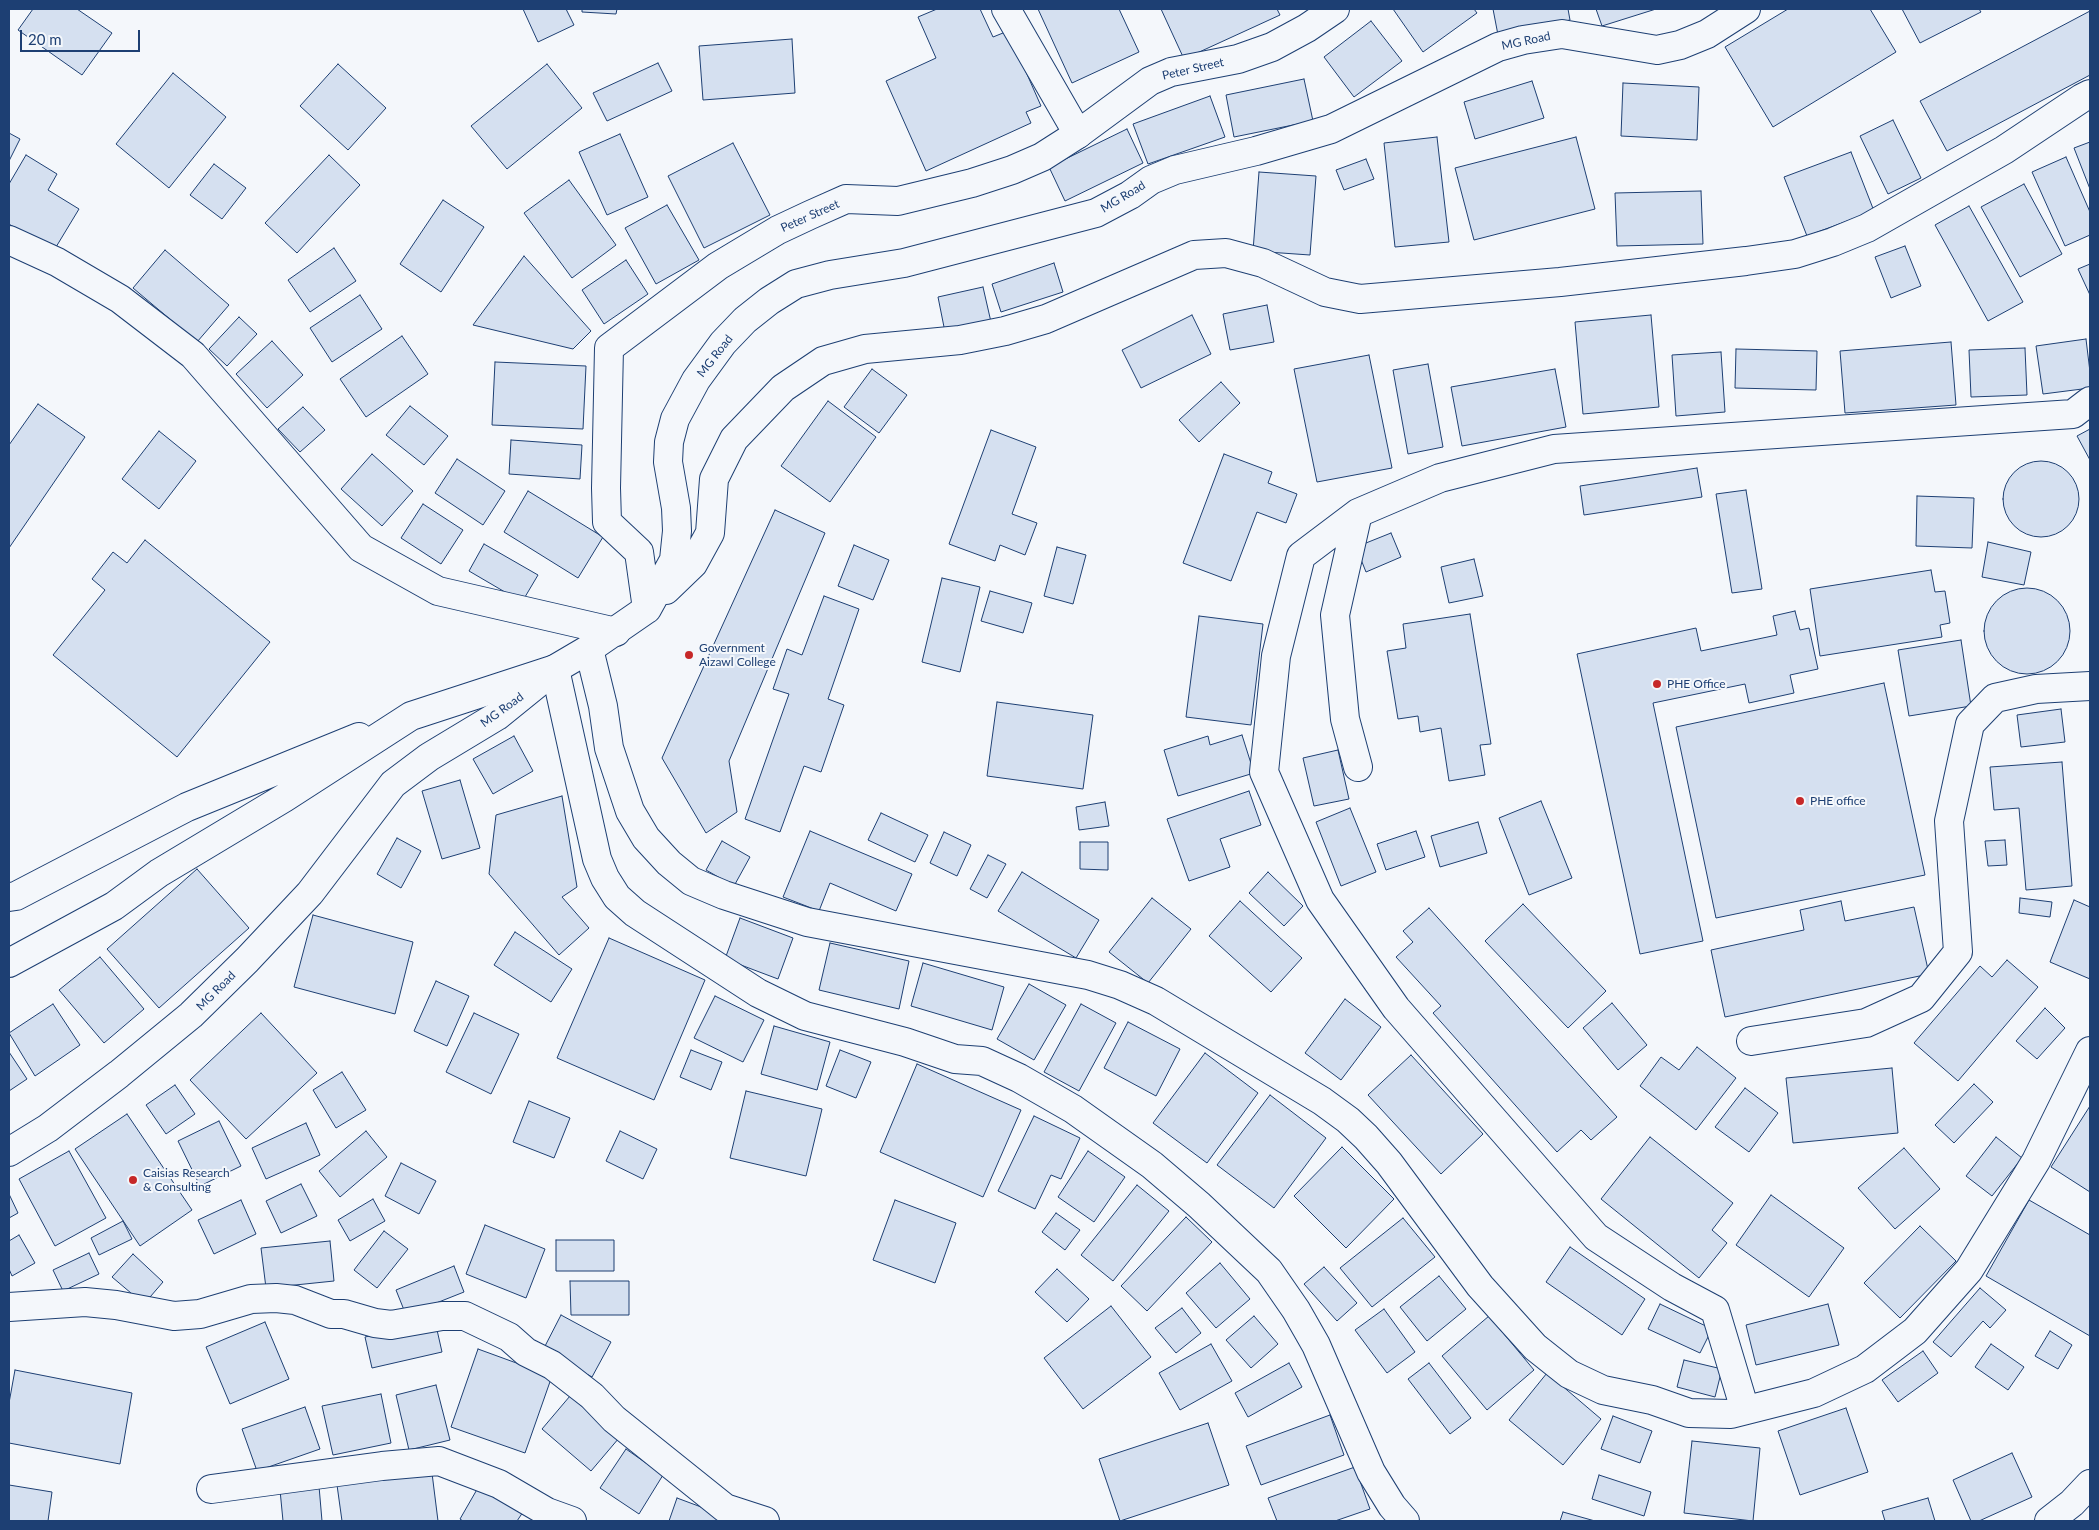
<!DOCTYPE html>
<style>
body{margin:0}
#map{position:relative;width:2099px;height:1530px;overflow:hidden;background:#f4f7fb;font-family:Lato,sans-serif}
canvas{display:block}
.frame{position:absolute;inset:0;border:10px solid #1d3f73;pointer-events:none}
.scale{position:absolute;left:20px;top:30px;width:120px;height:22px;box-sizing:border-box;border:2px solid #1d3f73;border-top:0;padding-left:6px;font-size:15px;line-height:18px;white-space:nowrap;color:#1d3f73;-webkit-text-stroke:4px #f4f7fb;paint-order:stroke}
</style>
<div id="map">
<canvas width="2099" height="1530"></canvas>
<div class="frame"></div>
<div class="scale">20 m</div>
</div>
<script>
const ctx = document.querySelector('canvas').getContext('2d');
ctx.lineJoin = 'round';
function fillPath(path, color) { ctx.fillStyle = color; ctx.fill(path, 'evenodd'); }
const shape = rows => new Path2D(rows.map(r => 'M' + r).join(''));
function strokePath(path, color, width, dash) { ctx.strokeStyle = color; ctx.lineWidth = width; ctx.lineCap = dash ? 'butt' : 'round'; ctx.setLineDash(dash || []); ctx.stroke(path); }
function drawText(font, color, halo, rows, align = 'center') {
  ctx.font = font + ' Lato,sans-serif'; ctx.lineWidth = 4; ctx.setLineDash([]); ctx.textBaseline = 'middle'; ctx.strokeStyle = halo; ctx.fillStyle = color; for (const [text, x, y, turn = 0] of rows) {
    ctx.save(); ctx.translate(x, y); ctx.rotate((+turn || 0) * Math.PI / 180); ctx.textAlign = isNaN(turn) ? turn : align; if (halo) ctx.strokeText(text, 0, 0); ctx.fillText(text, 0, 0); ctx.restore();
  }
}
const building = shape([
 [33,9,77,9,112,33,82,75,18,30,33,9],
 [523,9,566,9,574,25,538,42,523,9],
 [582,9,617,9,616,14,582,12,582,9],
 [937,9,980,9,993,37,1008,31,1041,106,1026,112,1031,123,926,171,886,81,936,58,918,17,937,9],
 [1038,9,1119,9,1139,52,1072,83,1038,9],
 [1161,9,1277,9,1280,15,1184,59,1161,9],
 [1393,9,1474,9,1477,13,1423,52,1393,9],
 [1493,9,1568,9,1570,20,1498,35,1493,9],
 [1596,9,1656,9,1602,26,1596,9],
 [1788,9,1870,9,1896,52,1773,127,1725,47,1788,9],
 [1902,9,1979,9,1981,12,1920,43,1902,9],
 [2090,11,2090,75,1947,151,1920,101,2090,11],
 [1371,21,1402,61,1354,97,1324,57,1371,21],
 [792,39,795,93,703,100,699,46,792,39],
 [658,63,672,91,607,121,593,93,658,63],
 [338,64,386,108,348,150,300,106,338,64],
 [547,64,582,108,507,169,471,126,547,64],
 [173,73,226,117,169,188,116,144,173,73],
 [1304,79,1313,121,1234,137,1226,95,1304,79],
 [1532,81,1544,118,1475,139,1464,102,1532,81],
 [1623,83,1699,87,1697,140,1621,136,1623,83],
 [1210,96,1225,137,1148,164,1133,124,1210,96],
 [1893,120,1921,178,1888,194,1860,136,1893,120],
 [1127,129,1143,163,1065,201,1049,167,1127,129],
 [9,133,20,139,9,161,9,133],
 [620,134,648,197,607,215,579,152,620,134],
 [1437,137,1449,242,1395,247,1384,143,1437,137],
 [1576,137,1595,209,1474,240,1455,168,1576,137],
 [2090,142,2090,189,2074,148,2090,142],
 [733,143,770,215,704,248,668,176,733,143],
 [1851,152,1874,211,1807,236,1784,177,1851,152],
 [26,155,57,174,48,190,79,209,53,252,9,224,9,184,26,155],
 [329,155,360,185,297,253,265,223,329,155],
 [2066,157,2090,212,2090,235,2065,246,2032,172,2066,157],
 [1366,159,1374,179,1344,190,1336,170,1366,159],
 [214,164,246,188,222,219,190,195,214,164],
 [1259,172,1316,176,1310,255,1253,251,1259,172],
 [569,180,616,245,572,278,524,213,569,180],
 [2024,184,2062,254,2020,277,1981,207,2024,184],
 [1701,191,1703,244,1617,246,1615,193,1701,191],
 [443,200,484,227,441,292,400,264,443,200],
 [667,205,699,260,656,284,625,228,667,205],
 [1969,206,2023,302,1988,321,1935,225,1969,206],
 [1905,246,1921,286,1891,298,1875,257,1905,246],
 [334,248,356,281,310,312,288,280,334,248],
 [165,250,229,305,197,342,133,288,165,250],
 [524,256,591,331,573,349,473,325,524,256],
 [626,260,648,294,604,324,582,290,626,260],
 [1054,263,1063,292,1001,312,992,284,1054,263],
 [2090,264,2090,295,2078,269,2090,264],
 [983,287,991,322,945,332,938,297,983,287],
 [360,295,382,329,332,362,310,328,360,295],
 [1267,305,1274,342,1230,350,1223,314,1267,305],
 [1192,315,1211,354,1141,388,1122,350,1192,315],
 [1651,315,1659,407,1583,414,1575,322,1651,315],
 [239,317,257,334,227,366,209,349,239,317],
 [402,336,428,374,366,417,340,379,402,336],
 [2086,339,2090,372,2090,388,2043,394,2036,346,2086,339],
 [272,341,303,375,267,408,236,374,272,341],
 [1951,342,1956,405,1845,413,1840,351,1951,342],
 [2025,348,2027,395,1971,397,1969,350,2025,348],
 [1736,349,1817,351,1816,390,1735,388,1736,349],
 [1721,352,1725,412,1676,416,1672,355,1721,352],
 [1369,355,1392,468,1317,482,1294,369,1369,355],
 [495,362,586,366,583,429,492,425,495,362],
 [1428,364,1443,447,1408,454,1393,370,1428,364],
 [872,369,907,395,879,433,844,407,872,369],
 [1555,369,1566,427,1462,446,1451,387,1555,369],
 [1221,382,1240,403,1199,442,1179,420,1221,382],
 [828,401,876,437,830,502,781,466,828,401],
 [38,404,85,437,9,548,9,445,38,404],
 [410,406,448,436,424,465,386,435,410,406],
 [303,407,325,430,300,452,278,429,303,407],
 [2090,429,2090,460,2077,436,2090,429],
 [991,430,1036,447,1012,514,1037,523,1025,555,1000,545,995,561,949,544,991,430],
 [159,431,196,461,159,509,122,479,159,431],
 [511,440,582,445,580,479,509,474,511,440],
 [372,454,413,491,382,526,341,489,372,454],
 [1224,454,1272,472,1268,483,1297,494,1286,523,1257,512,1231,581,1183,563,1224,454],
 [457,459,505,491,483,525,435,493,457,459],
 '2003 499a38 38 0 1 1 76 0a38 38 0 1 1-76 0Z',
 [1697,468,1702,497,1584,515,1580,486,1697,468],
 [1746,490,1762,589,1732,593,1716,494,1746,490],
 [528,491,603,537,578,578,504,532,528,491],
 [1917,496,1974,498,1972,548,1916,546,1917,496],
 [423,504,463,530,441,564,401,538,423,504],
 [775,510,825,533,729,761,737,812,706,833,662,758,775,510],
 [1391,533,1401,557,1366,572,1356,547,1391,533],
 [145,540,270,642,177,757,53,655,105,590,92,579,113,552,127,563,145,540],
 [1988,542,2031,552,2024,585,1982,577,1988,542],
 [484,544,538,575,522,602,469,571,484,544],
 [854,545,889,560,873,600,838,586,854,545],
 [1057,547,1086,555,1073,604,1044,596,1057,547],
 [1474,559,1483,596,1449,603,1441,567,1474,559],
 [1931,570,1935,592,1945,591,1950,623,1940,625,1942,637,1820,656,1810,589,1931,570],
 [942,578,980,587,960,672,922,662,942,578],
 '1984 631a43 43 0 1 1 86 0a43 43 0 1 1-86 0Z',
 [990,591,1032,603,1023,633,981,621,990,591],
 [824,596,859,609,828,699,844,705,821,772,804,766,780,832,745,819,789,694,773,689,787,649,802,655,824,596],
 [1795,611,1800,630,1809,628,1818,669,1790,675,1794,693,1749,703,1745,684,1653,703,1703,941,1640,954,1577,654,1696,628,1701,651,1777,635,1773,616,1795,611],
 [1470,614,1491,744,1480,745,1485,775,1449,781,1441,728,1420,732,1418,716,1398,719,1387,651,1406,648,1403,624,1470,614],
 [1199,616,1263,624,1251,725,1186,717,1199,616],
 [1961,640,1971,706,1909,716,1898,650,1961,640],
 [1884,683,1925,875,1716,918,1676,727,1884,683],
 [997,702,1093,715,1083,789,987,776,997,702],
 [2061,709,2065,742,2021,747,2017,715,2061,709],
 [1242,735,1254,773,1178,796,1164,750,1208,736,1210,745,1242,735],
 [514,736,533,771,493,794,473,759,514,736],
 [1338,750,1349,799,1314,806,1303,758,1338,750],
 [2062,762,2072,886,2026,890,2019,808,1994,810,1990,767,2062,762],
 [460,780,480,848,442,859,422,791,460,780],
 [1249,791,1261,825,1220,839,1230,867,1189,881,1167,819,1249,791],
 [562,796,577,887,562,897,589,928,559,955,489,874,496,815,562,796],
 [1541,801,1572,878,1529,895,1499,818,1541,801],
 [1105,802,1109,826,1079,830,1076,807,1105,802],
 [1350,808,1376,872,1341,886,1316,822,1350,808],
 [881,813,928,835,915,862,868,840,881,813],
 [1478,822,1487,853,1440,867,1431,836,1478,822],
 [810,831,912,874,896,911,830,883,819,911,783,897,810,831],
 [1416,831,1425,857,1386,870,1377,844,1416,831],
 [944,832,971,845,957,876,930,863,944,832],
 [397,838,421,851,401,888,377,874,397,838],
 [2005,840,2007,865,1988,866,1985,841,2005,840],
 [722,841,750,857,734,886,706,870,722,841],
 [1080,842,1108,842,1108,870,1080,869,1080,842],
 [988,855,1006,864,987,898,970,889,988,855],
 [197,869,249,928,159,1008,107,949,197,869],
 [1022,872,1099,920,1076,958,998,911,1022,872],
 [1268,872,1303,906,1284,926,1249,893,1268,872],
 [1152,898,1191,929,1148,983,1109,952,1152,898],
 [2020,898,2052,902,2050,917,2019,913,2020,898],
 [2074,900,2090,907,2090,979,2050,962,2074,900],
 [1240,901,1302,958,1271,992,1209,936,1240,901],
 [1841,901,1845,921,1914,907,1929,974,1725,1017,1711,950,1804,930,1800,910,1841,901],
 [1523,904,1606,991,1568,1028,1485,941,1523,904],
 [1429,908,1617,1117,1591,1140,1581,1130,1557,1152,1433,1013,1441,1006,1396,957,1413,942,1403,931,1429,908],
 [313,915,413,942,395,1014,294,987,313,915],
 [740,918,793,938,778,979,725,959,740,918],
 [515,932,572,969,551,1002,494,965,515,932],
 [609,938,705,980,654,1100,557,1058,609,938],
 [830,943,909,961,899,1009,819,990,830,943],
 [100,957,144,1009,104,1043,59,990,100,957],
 [2007,960,2038,987,1958,1081,1914,1043,1980,966,1992,977,2007,960],
 [923,963,1004,987,992,1030,911,1006,923,963],
 [436,981,469,996,447,1046,414,1031,436,981],
 [1029,984,1066,1005,1034,1060,997,1039,1029,984],
 [715,996,764,1020,743,1062,694,1038,715,996],
 [1345,999,1381,1027,1341,1080,1305,1053,1345,999],
 [1612,1003,1647,1045,1618,1070,1583,1028,1612,1003],
 [53,1004,80,1045,35,1076,9,1033,53,1004],
 [1081,1004,1116,1023,1079,1091,1044,1072,1081,1004],
 [2045,1008,2065,1028,2037,1059,2016,1041,2045,1008],
 [261,1013,317,1073,246,1139,190,1080,261,1013],
 [474,1013,519,1034,491,1094,446,1072,474,1013],
 [1128,1022,1180,1049,1156,1096,1104,1068,1128,1022],
 [774,1026,830,1042,817,1090,761,1074,774,1026],
 [1697,1047,1736,1078,1696,1130,1640,1086,1661,1057,1679,1070,1697,1047],
 [691,1050,722,1062,711,1090,680,1077,691,1050],
 [840,1050,871,1062,856,1098,826,1086,840,1050],
 [9,1052,27,1079,9,1091,9,1052],
 [1205,1053,1258,1093,1207,1163,1153,1123,1205,1053],
 [1411,1055,1483,1134,1441,1174,1368,1095,1411,1055],
 [917,1064,1021,1110,983,1197,880,1152,917,1064],
 [1892,1068,1898,1133,1793,1143,1786,1078,1892,1068],
 [342,1072,366,1110,336,1128,313,1090,342,1072],
 [1974,1084,1993,1102,1954,1143,1935,1125,1974,1084],
 [175,1085,195,1114,166,1134,146,1105,175,1085],
 [1745,1088,1778,1113,1749,1152,1715,1127,1745,1088],
 [746,1091,822,1109,806,1176,730,1158,746,1091],
 [1270,1095,1326,1138,1274,1208,1217,1165,1270,1095],
 [529,1101,570,1118,554,1158,513,1142,529,1101],
 [2090,1106,2090,1192,2051,1167,2090,1106],
 [127,1114,192,1210,140,1246,75,1149,127,1114],
 [1034,1116,1080,1138,1061,1179,1051,1175,1035,1209,998,1191,1034,1116],
 [219,1121,241,1166,200,1186,178,1141,219,1121],
 [306,1123,320,1155,266,1179,252,1148,306,1123],
 [366,1131,387,1157,340,1197,319,1171,366,1131],
 [620,1131,657,1149,643,1179,606,1161,620,1131],
 [1650,1137,1733,1203,1712,1230,1727,1243,1699,1278,1601,1199,1650,1137],
 [1996,1137,2022,1158,1992,1196,1966,1176,1996,1137],
 [1342,1147,1394,1199,1346,1248,1294,1196,1342,1147],
 [1904,1148,1940,1189,1895,1229,1858,1188,1904,1148],
 [69,1151,106,1218,55,1246,19,1179,69,1151],
 [1088,1151,1125,1177,1094,1222,1058,1197,1088,1151],
 [401,1163,436,1181,419,1214,385,1196,401,1163],
 [301,1184,317,1216,281,1233,266,1201,301,1184],
 [1137,1185,1169,1211,1113,1281,1081,1255,1137,1185],
 [9,1194,18,1213,9,1218,9,1194],
 [1771,1195,1844,1248,1809,1297,1736,1245,1771,1195],
 [373,1199,385,1221,350,1241,338,1220,373,1199],
 [241,1200,256,1234,214,1254,198,1220,241,1200],
 [895,1200,956,1223,935,1283,873,1260,895,1200],
 [2029,1200,2090,1235,2090,1336,1986,1276,2029,1200],
 [1056,1213,1080,1230,1065,1250,1042,1232,1056,1213],
 [1186,1217,1212,1242,1147,1311,1121,1286,1186,1217],
 [1403,1218,1435,1257,1372,1307,1340,1268,1403,1218],
 [123,1221,132,1239,99,1255,91,1238,123,1221],
 [485,1225,545,1249,526,1298,466,1274,485,1225],
 [1920,1226,1956,1261,1900,1318,1864,1283,1920,1226],
 [384,1231,408,1249,377,1288,354,1270,384,1231],
 [19,1235,35,1263,12,1276,9,1269,9,1241,19,1235],
 [556,1240,614,1240,614,1271,556,1271,556,1240],
 [330,1241,334,1281,266,1288,261,1248,330,1241],
 [1570,1247,1645,1299,1622,1335,1546,1282,1570,1247],
 [89,1253,99,1274,63,1291,53,1270,89,1253],
 [133,1254,163,1282,144,1304,112,1277,133,1254],
 [1220,1263,1250,1299,1216,1328,1186,1293,1220,1263],
 [454,1266,464,1292,406,1315,396,1290,454,1266],
 [1324,1267,1357,1303,1337,1321,1304,1284,1324,1267],
 [1057,1269,1089,1299,1067,1322,1035,1292,1057,1269],
 [1439,1276,1466,1309,1427,1341,1400,1307,1439,1276],
 [570,1281,629,1281,629,1315,571,1315,570,1281],
 [1980,1288,2006,1310,1990,1328,1983,1321,1951,1357,1933,1342,1980,1288],
 [1660,1304,1712,1329,1700,1353,1648,1329,1660,1304],
 [1828,1304,1839,1345,1756,1365,1746,1325,1828,1304],
 [1111,1306,1151,1357,1083,1409,1044,1358,1111,1306],
 [1182,1308,1201,1333,1176,1353,1155,1328,1182,1308],
 [1384,1309,1415,1352,1387,1373,1355,1330,1384,1309],
 [561,1315,611,1342,592,1377,543,1350,561,1315],
 [1254,1316,1278,1344,1251,1368,1226,1340,1254,1316],
 [1489,1316,1534,1370,1487,1410,1442,1356,1489,1316],
 [435,1321,442,1352,372,1368,365,1337,435,1321],
 [265,1322,289,1379,230,1404,206,1347,265,1322],
 [2050,1331,2072,1345,2058,1369,2035,1356,2050,1331],
 [1211,1344,1232,1381,1180,1410,1159,1373,1211,1344],
 [1991,1344,2024,1367,2008,1390,1975,1367,1991,1344],
 [478,1349,552,1376,525,1453,451,1427,478,1349],
 [1923,1351,1938,1373,1898,1402,1882,1380,1923,1351],
 [1684,1360,1722,1369,1715,1397,1677,1387,1684,1360],
 [1289,1363,1302,1387,1248,1417,1235,1393,1289,1363],
 [1429,1363,1471,1418,1450,1434,1408,1379,1429,1363],
 [15,1370,132,1393,120,1464,9,1443,9,1403,15,1370],
 [1547,1373,1601,1419,1563,1465,1509,1420,1547,1373],
 [436,1385,450,1440,409,1450,396,1395,436,1385],
 [381,1394,391,1443,333,1455,322,1406,381,1394],
 [570,1396,619,1438,591,1471,542,1429,570,1396],
 [305,1407,320,1449,257,1471,242,1429,305,1407],
 [1846,1408,1868,1472,1800,1495,1778,1431,1846,1408],
 [1330,1415,1344,1455,1261,1485,1246,1446,1330,1415],
 [1613,1416,1652,1431,1640,1463,1601,1449,1613,1416],
 [1208,1423,1229,1485,1120,1521,1099,1459,1208,1423],
 [1692,1441,1760,1448,1753,1521,1684,1513,1692,1441],
 [626,1449,663,1475,639,1514,600,1488,626,1449],
 [2012,1453,2032,1497,1979,1521,1971,1521,1953,1480,2012,1453],
 [1355,1467,1370,1509,1335,1521,1277,1521,1268,1498,1355,1467],
 [432,1473,438,1521,342,1521,337,1485,432,1473],
 [1599,1475,1651,1492,1644,1516,1592,1499,1599,1475],
 [9,1485,52,1492,48,1521,9,1521,9,1485],
 [319,1486,322,1521,283,1521,280,1490,319,1486],
 [479,1486,523,1512,517,1521,463,1521,460,1519,479,1486],
 [677,1498,736,1520,736,1521,669,1521,677,1498],
 [1928,1498,1935,1521,1885,1521,1882,1511,1928,1498],
 [1563,1512,1595,1521,1560,1521,1563,1512]
]);
fillPath(building, '#d5e0f0');
strokePath(building, '#1d3f73', 1);
const minor = shape([
 [1006,9,1078,134],
 [9,240,57,262,120,299,193,355,361,548,438,591,616,632],
 [589,649,603,706,609,748,630,811,646,838,669,863,691,881,724,895,807,922,1088,975,1120,985,1156,1001,1322,1101,1348,1120,1366,1137,1389,1163,1480,1286,1535,1347,1569,1374,1603,1390,1652,1400,1689,1413,1731,1414,1814,1393,1865,1369,1915,1331,1969,1270,2036,1161,2090,1051],
 [1358,767,1345,719,1335,615,1358,513],
 [9,897,16,896,187,807,359,737],
 [9,963,114,906,159,873,284,798,411,716,555,669,597,859,605,878,617,897,635,913,758,993,805,1016,905,1042,955,1059,982,1061,1019,1078,1073,1109,1152,1165,1199,1205,1269,1271,1296,1310,1316,1345,1371,1472,1392,1506,1405,1521],
 [1751,1041,1866,1023,1921,998,1958,952,1949,821,1970,724,1995,698,2036,689,2090,686],
 [9,1307,85,1302,116,1305,174,1316,200,1314,251,1299,276,1298,295,1300,331,1314,344,1314,375,1323,391,1325,442,1316,465,1316,509,1337,526,1352,552,1365,592,1396,614,1419,725,1508,765,1521],
 [1745,1410,1715,1310,1672,1287,1596,1237,1396,1008,1320,900,1264,772,1276,656,1301,556,1358,513,1440,478,1554,449,2073,414,2090,401],
 [211,1489,382,1466,439,1461,499,1484,547,1512,572,1521],
 [2049,1521,2072,1503,2090,1484]
]);
const major = shape([
 [666,590,693,564,710,533,714,479,734,439,783,388,823,361,865,349,960,340,1005,331,1046,319,1194,255,1226,253,1263,263,1325,292,1360,299,1560,282,1746,261,1795,254,1833,242,1867,228,2004,150,2082,98,2090,94],
 [647,609,639,552,607,522,606,488,609,348,718,266,778,230,810,215,846,199,898,201,972,183,1012,170,1042,157,1078,134,1150,81,1171,72,1238,59,1272,47,1307,28,1335,9],
 [9,1152,48,1128,119,1074,191,1015,247,960,310,893,393,784,429,757,497,716,555,669,589,649,647,609,674,560,677,531,676,508,668,462,669,442,675,419,696,380,723,343,745,320,769,301,796,284,830,275,904,263,1096,213,1130,195,1151,180,1175,170,1256,151,1331,129,1498,47,1523,40,1562,34,1657,50,1680,45,1707,34,1746,9]
]);
strokePath(minor, '#1d3f73', 30);
strokePath(major, '#1d3f73', 30);
strokePath(minor, '#f4f7fb', 28);
strokePath(major, '#f4f7fb', 28);
for (const [x, y, r, color] of [
 [689,655,5,"#c62828"],
 [1657,684,5,"#c62828"],
 [1800,801,5,"#c62828"],
 [133,1180,5,"#c62828"]
]) { const dot = new Path2D(); dot.arc(x, y, r, 0, 2 * Math.PI); ctx.fillStyle = color; ctx.fill(dot); strokePath(dot, '#f4f7fb', 2); }
drawText('12px', '#1d3f73', '#f4f7fb', [
 ["MG Road",1526,41,-12],
 ["Peter Street",1193,69,-13],
 ["MG Road",1123,197,-31],
 ["Peter Street",810,216,-24],
 ["MG Road",715,356,-52],
 ["MG Road",502,710,-36],
 ["MG Road",216,991,-45]
]);
drawText('12px', '#1d3f73', '#f4f7fb', [
 ["Government",699,648],
 ["Aizawl College",699,662],
 ["PHE Office",1667,684],
 ["PHE office",1810,801],
 ["Caisias Research",143,1173],
 ["& Consulting",143,1187]
], 'left');
</script>
